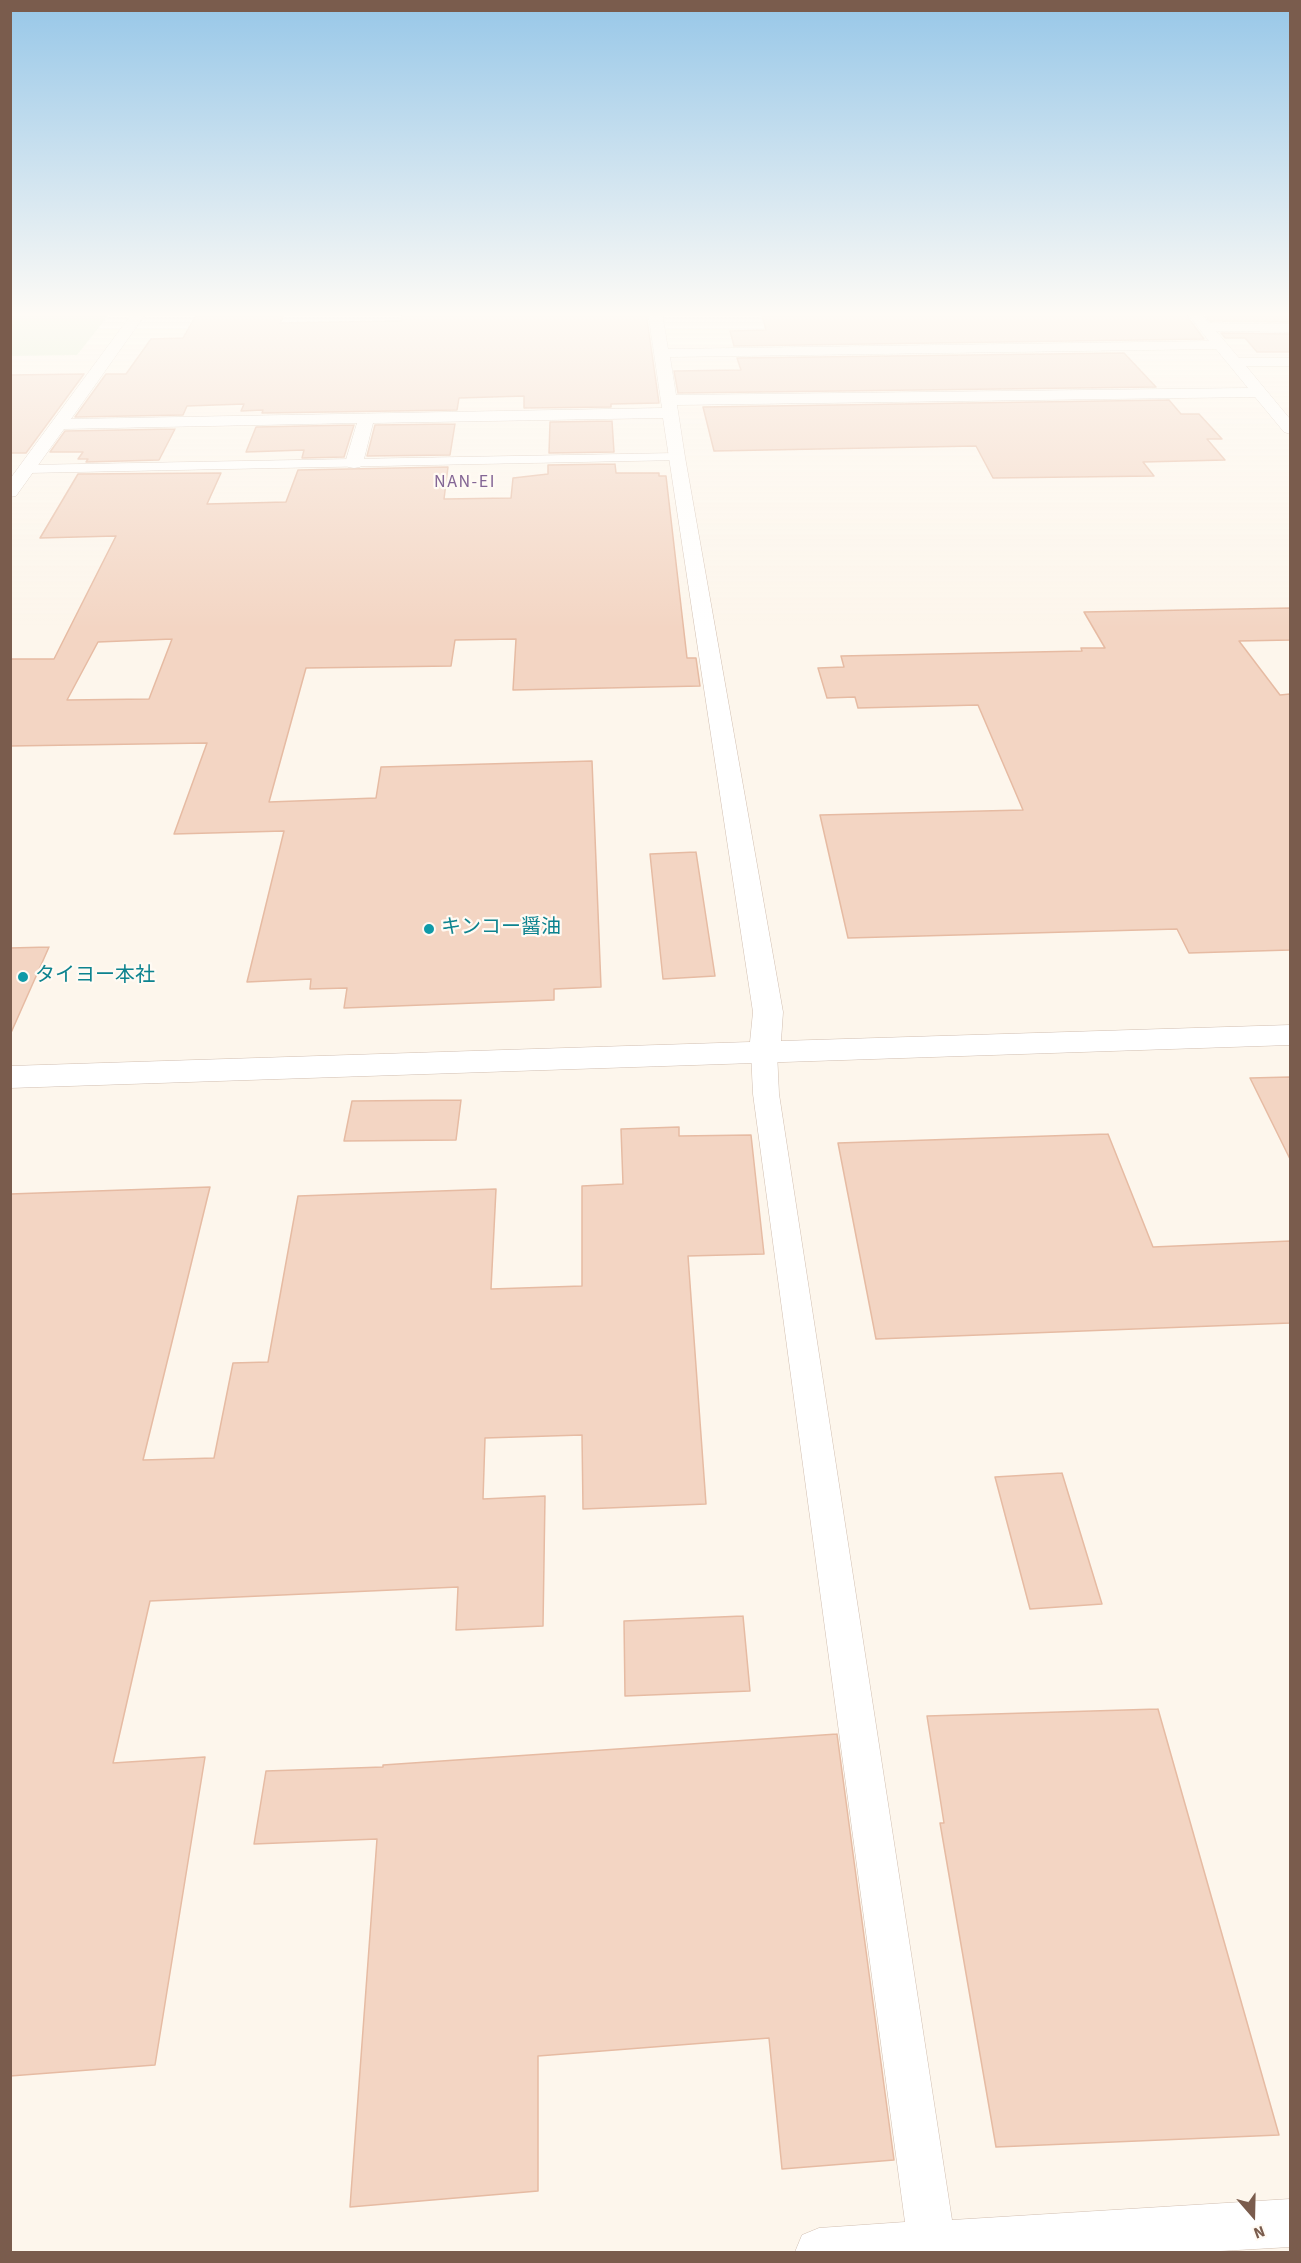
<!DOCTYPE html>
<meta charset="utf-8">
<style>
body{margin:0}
#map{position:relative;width:1301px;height:2263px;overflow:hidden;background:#fdf6ec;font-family:"Source Sans 3",sans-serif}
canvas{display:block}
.frame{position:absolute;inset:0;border:12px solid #7a5c4d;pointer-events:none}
.north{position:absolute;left:1223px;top:2185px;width:60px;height:60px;-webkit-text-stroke:4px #fffaf3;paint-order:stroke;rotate:160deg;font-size:16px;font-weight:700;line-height:24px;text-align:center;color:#7a5c4d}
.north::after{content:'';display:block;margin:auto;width:21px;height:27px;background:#7a5c4d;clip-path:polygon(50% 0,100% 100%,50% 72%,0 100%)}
</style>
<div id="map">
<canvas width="1301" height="2263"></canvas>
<div class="frame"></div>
<div class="north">N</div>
</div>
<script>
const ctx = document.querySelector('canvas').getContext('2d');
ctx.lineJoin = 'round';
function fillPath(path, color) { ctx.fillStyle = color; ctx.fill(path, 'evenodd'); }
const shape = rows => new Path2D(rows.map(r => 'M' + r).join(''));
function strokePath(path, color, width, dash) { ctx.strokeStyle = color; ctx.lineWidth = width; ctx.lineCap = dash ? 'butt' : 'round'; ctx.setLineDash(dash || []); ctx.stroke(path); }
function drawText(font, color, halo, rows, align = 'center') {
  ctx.font = font + ' "Source Sans 3","Noto Sans JP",sans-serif'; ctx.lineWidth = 4.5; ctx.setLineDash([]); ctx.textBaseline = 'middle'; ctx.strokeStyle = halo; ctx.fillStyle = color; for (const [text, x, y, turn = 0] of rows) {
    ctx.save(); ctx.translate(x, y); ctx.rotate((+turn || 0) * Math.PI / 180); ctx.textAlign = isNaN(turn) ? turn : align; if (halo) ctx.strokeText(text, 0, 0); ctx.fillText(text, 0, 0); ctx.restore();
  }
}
fillPath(shape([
 [11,312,111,312,77,355,11,356]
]), '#d8ecc9');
const building = shape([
 [198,312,285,312,280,323,401,321,403,312,646,312,659,403,611,404,611,407,524,408,524,396,459,398,457,410,262,413,263,410,241,411,244,404,187,406,183,415,75,417,106,374,126,374,151,339,183,338,198,312],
 [761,312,1184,312,1204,339,734,346,730,331,766,330,761,312],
 [1203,312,1290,312,1290,322,1210,321,1203,312],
 [1221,333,1290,334,1290,352,1257,352,1245,338,1225,338,1221,333],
 [1124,353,1156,387,678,393,674,371,741,370,737,358,1124,353],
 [84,374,26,453,10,453,10,375,84,374],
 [1169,400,1181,414,1199,414,1222,439,1207,439,1225,460,1143,462,1154,476,993,478,976,446,714,451,703,407,1169,400],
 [612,421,614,452,549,453,550,422,612,421],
 [455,424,450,455,367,456,375,425,455,424],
 [354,425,344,457,302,458,304,450,246,452,256,427,354,425],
 [175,429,159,460,86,462,88,459,78,459,83,452,50,452,65,431,175,429],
 [615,464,616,473,659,473,659,476,666,476,687,658,696,658,700,686,513,690,516,639,455,640,451,666,306,668,269,802,376,798,381,767,592,761,601,987,554,989,554,1000,344,1008,347,988,310,989,311,979,247,982,284,831,174,834,207,743,10,746,10,659,54,659,116,536,40,538,78,474,221,473,207,504,286,502,298,470,448,467,444,499,511,498,513,478,548,474,548,465,615,464],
 [172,639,149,699,67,700,98,642,172,639],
 [1290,608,1290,640,1239,641,1280,695,1290,694,1290,950,1189,953,1177,929,848,938,820,815,1023,810,978,705,858,708,855,697,827,698,818,668,844,667,841,656,1082,651,1081,648,1105,648,1084,612,1290,608],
 [696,852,715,976,663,979,650,854,696,852],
 [49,947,10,1035,10,948,49,947],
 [1290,1077,1290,1159,1250,1078,1290,1077],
 [461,1100,456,1140,344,1141,352,1101,461,1100],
 [679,1127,679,1136,751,1135,764,1254,688,1256,706,1504,583,1509,582,1435,485,1438,483,1499,545,1496,543,1626,456,1630,458,1587,150,1601,113,1763,205,1757,155,2065,10,2076,10,1194,210,1187,143,1460,214,1458,233,1363,268,1362,298,1196,496,1189,491,1289,582,1286,582,1186,623,1184,621,1129,679,1127],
 [1108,1134,1153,1247,1290,1241,1290,1323,876,1339,838,1143,1108,1134],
 [1062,1473,1102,1604,1030,1609,995,1477,1062,1473],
 [743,1616,750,1691,625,1696,624,1621,743,1616],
 [1158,1709,1279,2135,996,2147,940,1823,944,1823,927,1716,1158,1709],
 [837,1734,894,2160,782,2169,769,2038,538,2056,538,2191,350,2207,377,1839,254,1844,266,1771,383,1767,383,1765,837,1734]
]);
fillPath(building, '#f3d5c3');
strokePath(building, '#e6bba3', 1.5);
const minor = shape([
 [676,453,683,457,681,460,27,473,20,469,27,465,676,453],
 [764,1043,773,1046,777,1052,779,1094,952,2220,1290,2199,1290,2247,1203,2252,795,2252,802,2235,819,2228,905,2222,753,1094,751,1052,755,1046,764,1043]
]);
const tertiary = shape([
 [133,312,147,312,71,419,662,408,648,312,662,312,668,349,1209,341,1186,312,1200,312,1209,323,1290,324,1290,332,1216,331,1239,358,1290,358,1290,366,1246,366,1290,419,1290,434,1284,432,1255,397,677,405,685,457,783,1012,781,1041,1290,1025,1290,1045,10,1088,10,1066,750,1042,753,1012,663,418,373,423,363,463,360,467,354,468,348,467,345,463,357,423,64,429,16,496,10,497,10,479,133,312],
 [1216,349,1248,388,676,395,670,357,1216,349]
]);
strokePath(minor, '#d1beb0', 1);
strokePath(tertiary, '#d1beb0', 1);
fillPath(minor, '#fff');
fillPath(tertiary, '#fff');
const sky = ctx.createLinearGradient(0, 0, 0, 629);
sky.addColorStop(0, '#97c7e8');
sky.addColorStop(0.5, '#fefbf6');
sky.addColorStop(1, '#fefbf600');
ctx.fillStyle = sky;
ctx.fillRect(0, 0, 1301, 629);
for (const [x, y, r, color] of [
 [429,929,6,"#0f9aa8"],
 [23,977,6,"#0f9aa8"]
]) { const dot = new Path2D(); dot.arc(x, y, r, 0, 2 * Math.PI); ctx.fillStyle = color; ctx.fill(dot); strokePath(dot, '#fffaf3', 2); }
ctx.letterSpacing = '1.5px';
drawText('18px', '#846695', '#fffaf3', [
 ["NAN-EI",465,483]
]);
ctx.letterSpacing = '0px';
drawText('20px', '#0d838f', '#fffaf3', [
 ["キンコー醤油",441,929],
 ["タイヨー本社",35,977]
], 'left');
</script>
